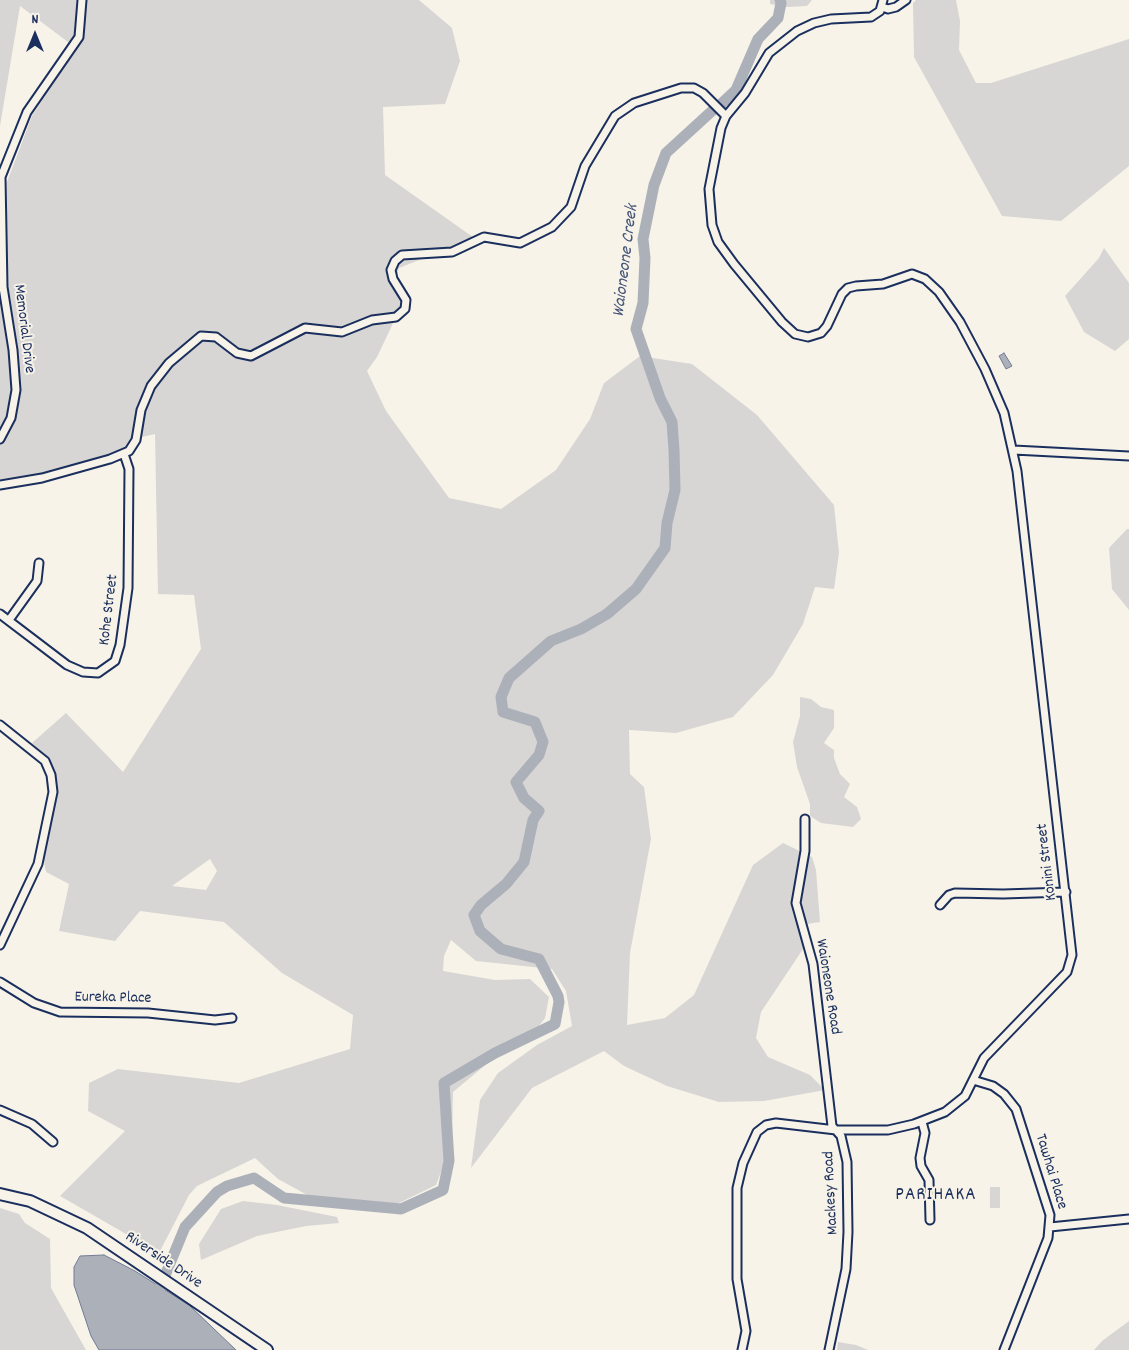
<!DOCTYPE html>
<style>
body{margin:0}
#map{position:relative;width:1129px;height:1350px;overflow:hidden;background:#f7f3e8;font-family:Dekko,sans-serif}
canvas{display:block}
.north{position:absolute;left:10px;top:10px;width:50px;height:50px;-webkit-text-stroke:4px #f7f3e8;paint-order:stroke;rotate:0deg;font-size:14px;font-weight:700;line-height:20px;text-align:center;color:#1b2f5e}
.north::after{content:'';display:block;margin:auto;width:18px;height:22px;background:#1b2f5e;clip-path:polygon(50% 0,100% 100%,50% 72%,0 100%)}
</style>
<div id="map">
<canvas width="1129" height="1350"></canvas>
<div class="north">N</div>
</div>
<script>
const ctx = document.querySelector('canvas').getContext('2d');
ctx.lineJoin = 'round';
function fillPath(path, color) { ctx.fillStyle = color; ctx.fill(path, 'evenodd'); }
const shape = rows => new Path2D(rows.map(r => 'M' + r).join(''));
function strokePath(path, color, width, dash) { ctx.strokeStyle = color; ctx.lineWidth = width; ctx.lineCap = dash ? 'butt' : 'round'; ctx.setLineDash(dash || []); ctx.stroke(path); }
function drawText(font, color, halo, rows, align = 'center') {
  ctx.font = font + ' Dekko,sans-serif'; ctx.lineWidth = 4; ctx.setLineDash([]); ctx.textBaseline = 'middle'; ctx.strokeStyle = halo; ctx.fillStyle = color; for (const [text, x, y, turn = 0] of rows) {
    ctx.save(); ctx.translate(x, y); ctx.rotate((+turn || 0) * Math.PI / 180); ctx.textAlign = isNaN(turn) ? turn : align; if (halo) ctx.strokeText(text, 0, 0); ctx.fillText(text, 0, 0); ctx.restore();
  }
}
fillPath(shape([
 [0,0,419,0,452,28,460,61,445,104,383,107,385,175,480,242,429,256,399,268,397,276,403,301,403,316,396,317,377,357,367,371,386,411,449,498,501,509,556,470,590,419,604,383,640,356,692,364,757,415,834,505,839,553,834,589,815,587,803,624,773,675,733,717,676,733,629,730,630,774,644,787,651,839,630,953,627,1025,665,1018,694,995,753,865,783,843,812,857,816,870,820,922,807,924,809,940,761,1012,756,1038,768,1057,810,1075,825,1090,764,1101,719,1102,667,1086,624,1066,604,1051,532,1088,471,1168,480,1100,498,1073,537,1045,572,1026,566,991,552,969,476,961,451,940,444,956,443,971,495,980,530,979,549,997,545,1018,529,1039,495,1057,453,1092,452,1143,436,1185,395,1205,322,1203,278,1179,255,1158,197,1186,189,1195,159,1253,60,1196,125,1131,88,1111,89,1083,118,1069,239,1083,350,1049,353,1015,282,973,224,922,140,911,115,941,59,931,69,884,46,872,43,856,56,781,49,759,32,743,66,713,123,772,201,649,194,595,158,594,155,434,137,438,126,453,26,481,0,483,0,291,3,291,7,182,32,116,76,48,20,6,0,126],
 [210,859,217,871,206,890,172,886],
 [770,0,812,0,807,6,786,7,770,4],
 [916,0,956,0,960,21,959,50,976,83,991,83,1129,39,1129,166,1061,221,1002,216,914,57,913,3],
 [1104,248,1129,283,1129,339,1115,351,1084,332,1065,296,1099,258],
 [1127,529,1129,529,1129,610,1112,589,1109,548],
 [800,697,811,699,821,707,834,710,834,728,824,743,834,750,834,758,840,774,850,784,844,797,857,807,861,819,853,827,821,823,810,816,810,804,797,767,793,742,800,716],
 [990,1187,1000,1187,1000,1208,990,1208],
 [243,1201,277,1205,337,1217,339,1223,306,1226,257,1236,201,1260,199,1244,221,1209],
 [0,1208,19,1214,25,1223,50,1239,51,1288,86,1350,0,1350],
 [1129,1321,1129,1350,1094,1350,1102,1341],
 [838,1342,856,1345,868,1350,837,1350]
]), '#d7d6d4');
const water = shape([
 [1004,353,1012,366,1006,369,999,356,1004,353],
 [104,1255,135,1271,189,1305,236,1350,99,1350,91,1336,74,1285,74,1267,80,1256,104,1255]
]);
fillPath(water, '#acb0b9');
strokePath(water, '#727c95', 1);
strokePath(shape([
 [720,105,736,90,758,39,778,18,781,3,780,0],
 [155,1300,185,1227,217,1192,227,1186,254,1178,284,1198,401,1209,443,1190,449,1161,444,1083,495,1053,555,1024,559,1002,558,996,539,959,501,949,480,931,474,915,481,905,506,884,524,862,533,820,539,811,524,798,516,782,539,755,543,742,535,722,503,712,501,697,509,678,551,641,581,629,607,614,636,589,665,548,667,523,675,490,674,450,672,422,660,398,636,329,643,303,645,258,643,239,654,185,666,153,713,110]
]), '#acb0b9', 11);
const minor = shape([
 [882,7,888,9,896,7,906,0],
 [0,439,11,418,16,390,13,350,3,287,1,177,27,112,79,37,82,0],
 [1014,450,1129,456],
 [0,485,42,478,110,459,129,451,136,440,141,410,151,386,169,363,201,336,216,337,237,353,251,356,305,328,342,332,372,320,396,317,405,309,406,300,393,279,391,270,395,261,402,255,452,252,484,237,520,243,552,227,571,207,585,166,615,116,634,103,681,88,694,88,703,93,726,116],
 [0,614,67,665,83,672,98,673,115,661,120,645,128,588,129,469,124,454],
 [9,620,37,581,39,563],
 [0,725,45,761,51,775,53,792,38,864,0,945],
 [805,819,805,851,796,903,813,964,832,1126,841,1136,847,1162,848,1232,846,1269,829,1350],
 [940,905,949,895,955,893,1003,894,1066,892],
 [0,982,34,1003,60,1012,148,1013,215,1020,232,1018],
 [973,1080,993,1086,1004,1094,1016,1109,1050,1215,1048,1238,1004,1350],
 [0,1110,32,1124,53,1142],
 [922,1122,925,1133,920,1158,921,1166,929,1180,930,1220],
 [1050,1227,1129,1219],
 [742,1350,746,1331,737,1279,737,1188,743,1163,757,1132,766,1125,776,1123,836,1130,888,1130,914,1124,945,1112,965,1096,984,1058,1067,972,1072,955,1017,471,1004,413,985,369,960,322,939,292,925,279,912,274,883,284,856,286,848,288,842,294,827,326,821,333,808,337,795,334,782,322,734,264,718,242,712,225,709,189,721,128,726,116,745,93,769,53,797,31,814,23,831,19,871,17,880,11,883,0]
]);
const secondary = shape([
 [0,1194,30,1201,87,1228,267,1350]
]);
strokePath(minor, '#1b2f5e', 11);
strokePath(secondary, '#1b2f5e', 14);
strokePath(minor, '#f7f3e8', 7);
strokePath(secondary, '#f7f3e8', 10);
drawText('16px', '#1b2f5e', '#f7f3e8', [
 ["Memorial Drive",23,329,83],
 ["Kohe Street",110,610,-83],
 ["Konini Street",1048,862,-97],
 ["Waioneone Road",827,987,81],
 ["Eureka Place",113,999,1],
 ["Tawhai Place",1050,1172,73],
 ["Mackesy Road",832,1193,-93],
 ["Riverside Drive",163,1261,34]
]);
drawText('italic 18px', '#465679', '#f7f3e8', [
 ["Waioneone Creek",627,261,-83]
]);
ctx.letterSpacing = '1px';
drawText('19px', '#1b2f5e', '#f7f3e8', [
 ["PARIHAKA",936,1196]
]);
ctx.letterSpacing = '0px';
</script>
